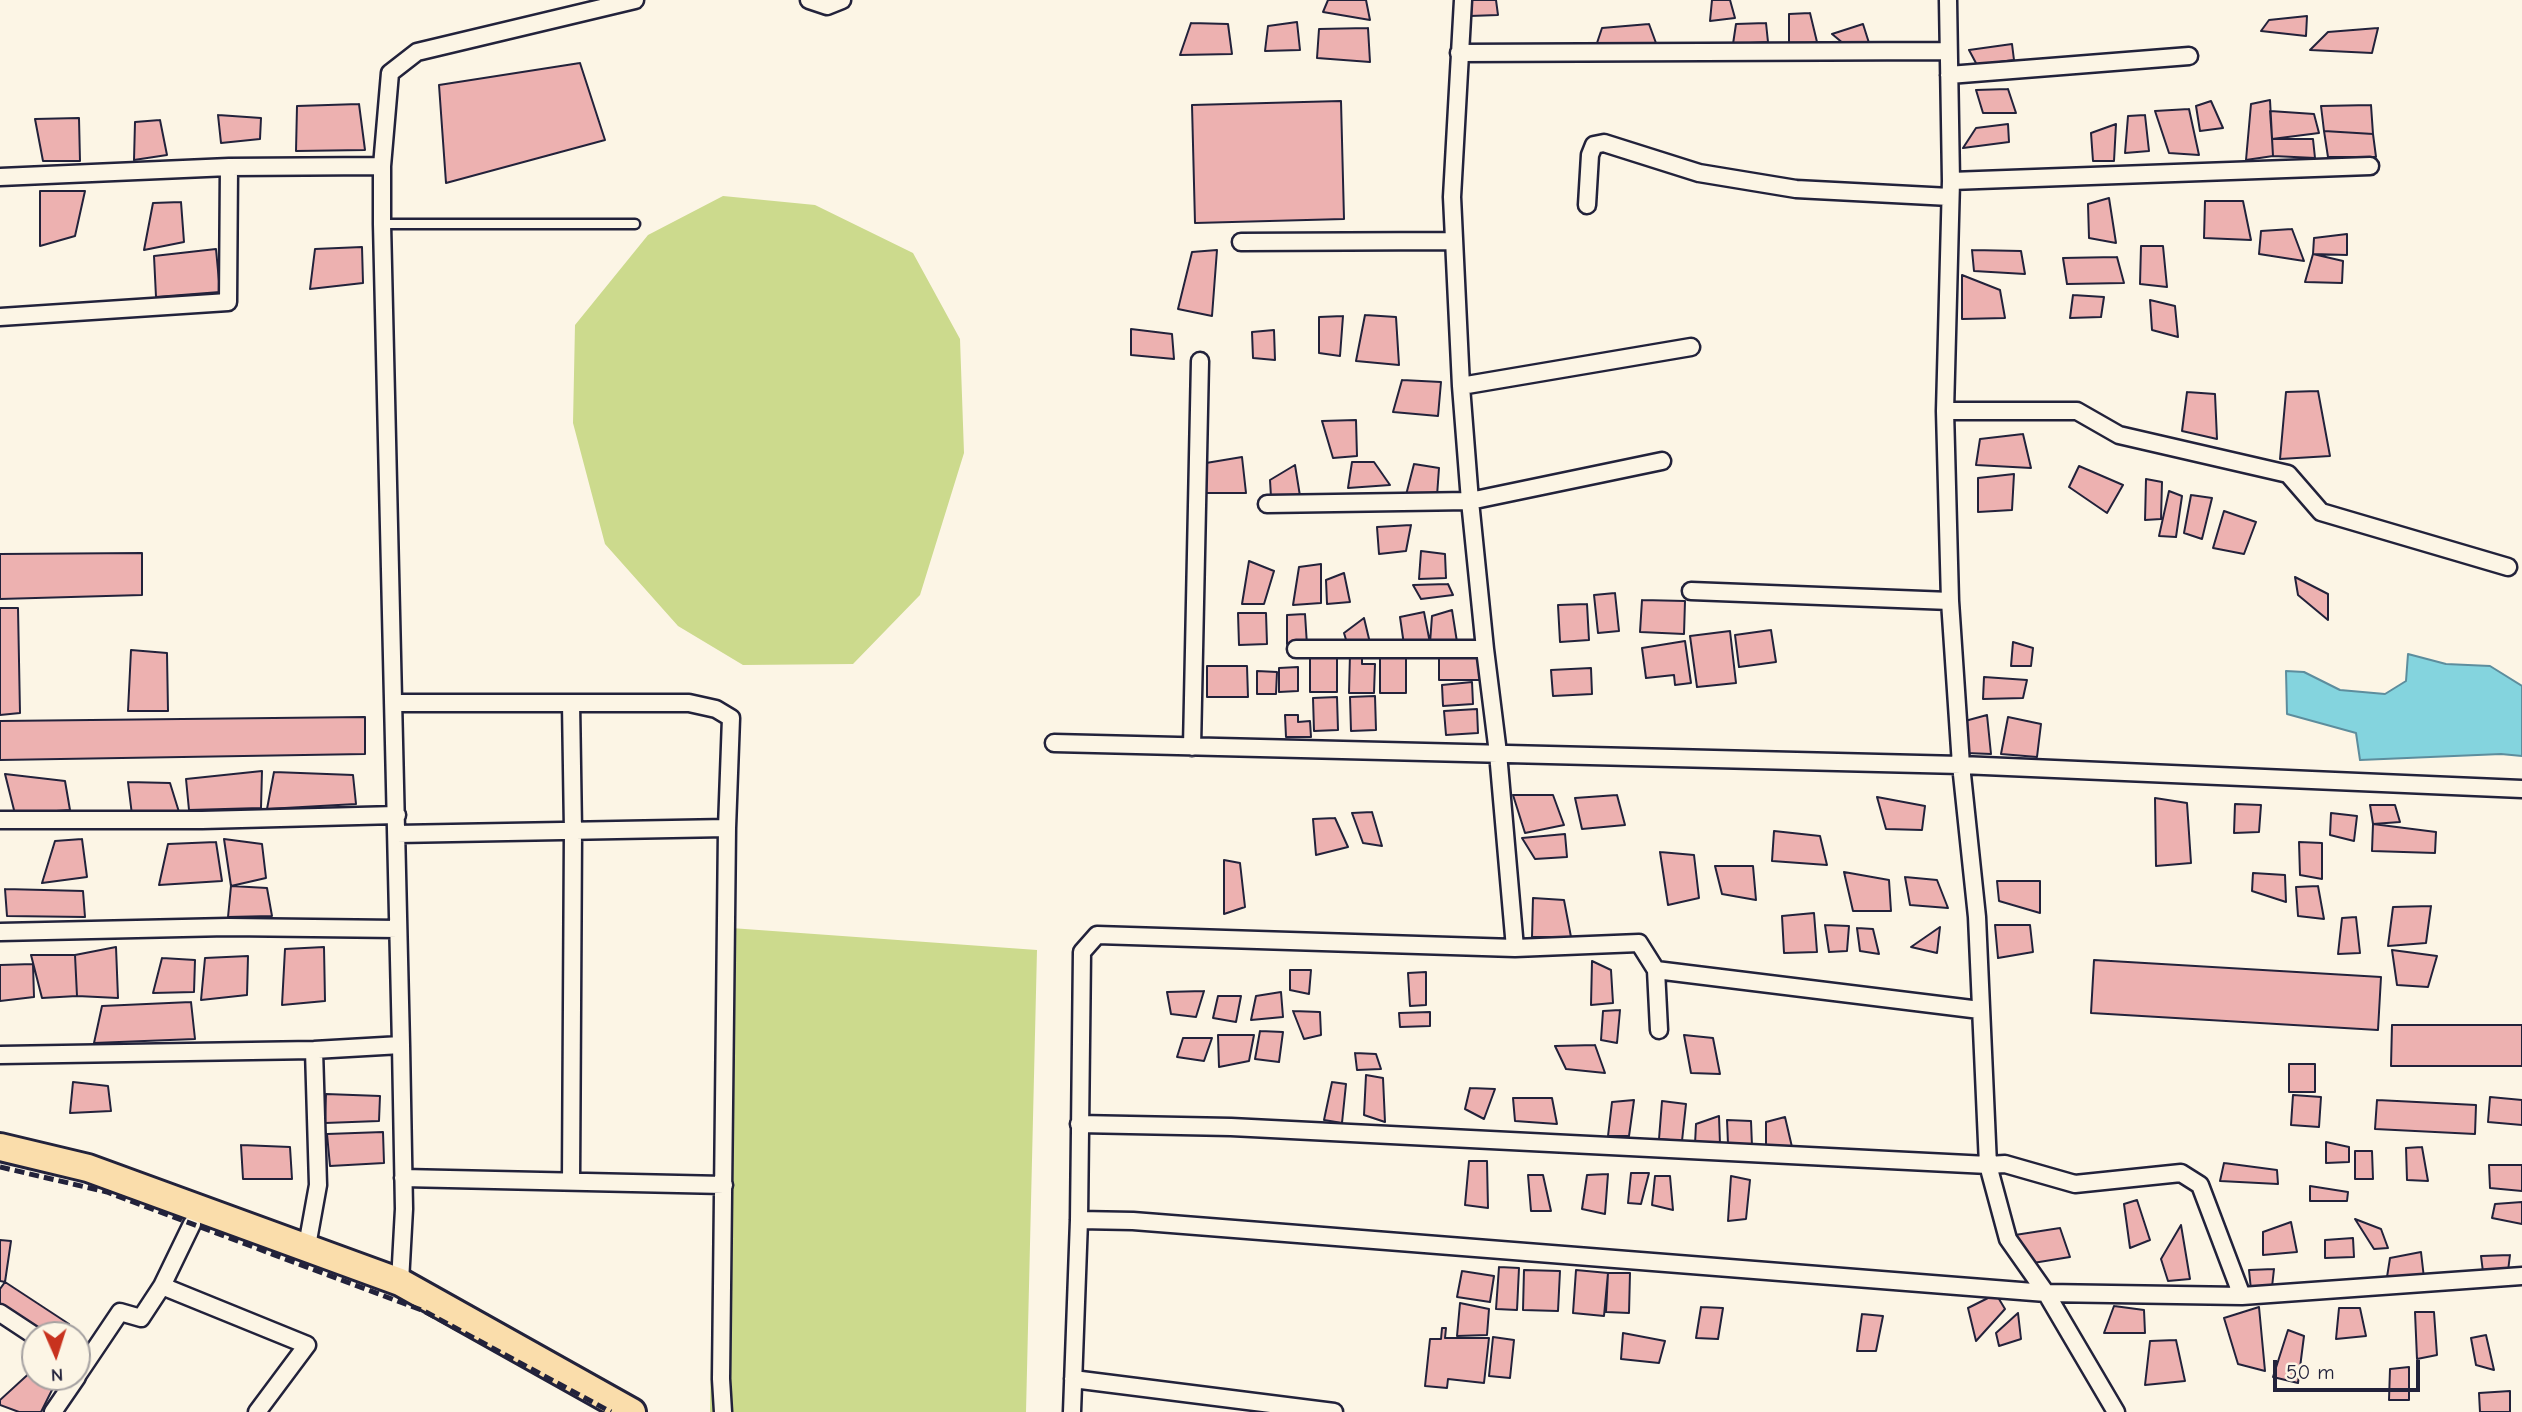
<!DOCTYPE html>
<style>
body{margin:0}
#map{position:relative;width:2522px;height:1412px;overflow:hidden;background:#fcf5e5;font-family:"Comic Neue",sans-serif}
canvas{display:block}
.north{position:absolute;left:21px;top:1321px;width:70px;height:70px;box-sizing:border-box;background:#fcf5e5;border:2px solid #a5a1a1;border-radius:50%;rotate:177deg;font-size:19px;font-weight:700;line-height:28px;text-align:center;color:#22223b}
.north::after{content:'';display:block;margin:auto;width:24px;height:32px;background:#c8321e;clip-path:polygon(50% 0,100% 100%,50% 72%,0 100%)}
.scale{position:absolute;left:2273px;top:1360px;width:147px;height:32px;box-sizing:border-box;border:4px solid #22223b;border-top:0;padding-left:9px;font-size:21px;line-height:24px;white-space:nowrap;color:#22223b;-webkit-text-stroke:5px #fcf5e5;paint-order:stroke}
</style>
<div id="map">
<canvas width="2522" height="1412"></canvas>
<div class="north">N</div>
<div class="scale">50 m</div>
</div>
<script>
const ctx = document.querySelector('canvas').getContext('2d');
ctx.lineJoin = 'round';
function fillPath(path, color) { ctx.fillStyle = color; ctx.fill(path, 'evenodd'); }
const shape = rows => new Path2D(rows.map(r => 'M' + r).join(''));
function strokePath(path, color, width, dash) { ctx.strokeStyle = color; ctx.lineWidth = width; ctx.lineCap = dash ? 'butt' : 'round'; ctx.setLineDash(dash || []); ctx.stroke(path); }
fillPath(shape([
 [723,196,815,205,913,253,960,339,964,453,920,595,853,664,743,665,678,626,605,544,573,423,575,325,648,235],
 [717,927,1037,950,1026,1412,710,1412]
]), '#ccda8d');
const water = shape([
 [2408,654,2446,664,2490,666,2522,686,2522,756,2501,754,2360,760,2356,733,2287,714,2286,671,2304,672,2340,690,2385,694,2406,681,2408,654]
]);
fillPath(water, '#84d4de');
strokePath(water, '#5d8d9d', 2);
const building = shape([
 [1328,0,1366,0,1370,20,1323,12,1328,0],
 [1469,0,1496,0,1498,15,1470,16,1469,0],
 [1712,0,1730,0,1735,18,1710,21,1712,0],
 [1810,13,1817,42,1789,46,1789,14,1810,13],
 [2307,16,2306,36,2261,31,2269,20,2307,16],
 [1297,22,1300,50,1265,51,1268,26,1297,22],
 [1191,23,1228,24,1232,54,1180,55,1191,23],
 [1766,23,1768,42,1733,44,1736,24,1766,23],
 [1649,24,1656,43,1596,46,1602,28,1649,24],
 [1863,24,1869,43,1844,44,1832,34,1863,24],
 [1368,28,1370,62,1317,58,1319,29,1368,28],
 [2378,28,2372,53,2310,50,2328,32,2378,28],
 [2012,44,2014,60,1977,65,1969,50,2012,44],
 [580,63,605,140,446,183,439,85,580,63],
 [2008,89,2016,113,1983,113,1976,90,2008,89],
 [2270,100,2273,156,2246,160,2251,104,2270,100],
 [1341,101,1344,219,1195,223,1192,105,1341,101],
 [2211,101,2223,128,2200,131,2196,106,2211,101],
 [359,104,365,150,296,151,297,106,359,104],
 [2371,105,2373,134,2324,131,2321,106,2371,105],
 [2189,109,2199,155,2169,153,2155,111,2189,109],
 [2270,111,2314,114,2319,133,2272,139,2270,111],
 [218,115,261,118,260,139,221,143,218,115],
 [2145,115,2149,151,2125,153,2128,116,2145,115],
 [79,118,80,161,43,161,35,119,79,118],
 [160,120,167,155,134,160,135,122,160,120],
 [2008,124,2009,142,1963,148,1976,128,2008,124],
 [2116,124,2114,161,2093,161,2091,133,2116,124],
 [2324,131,2373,134,2376,157,2328,157,2324,131],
 [2272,139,2313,139,2315,158,2273,156,2272,139],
 [40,191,85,191,75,236,40,246,40,191],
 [2109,198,2116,243,2089,238,2088,204,2109,198],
 [2205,201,2243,201,2251,240,2204,238,2205,201],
 [181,202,184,242,144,250,153,203,181,202],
 [2292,229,2304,261,2259,254,2261,231,2292,229],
 [2347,234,2347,255,2313,254,2314,238,2347,234],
 [2141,246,2163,246,2167,287,2140,284,2141,246],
 [362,247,363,283,310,289,315,249,362,247],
 [216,249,220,292,156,297,154,256,216,249],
 [1217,250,1212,316,1178,309,1192,252,1217,250],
 [1972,250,2021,251,2025,274,1974,271,1972,250],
 [2313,254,2343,261,2342,283,2305,282,2313,254],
 [2117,257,2124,283,2067,284,2063,258,2117,257],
 [1962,275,2000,290,2005,318,1962,319,1962,275],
 [2073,295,2104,297,2101,317,2070,318,2073,295],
 [2150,300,2175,306,2178,337,2152,330,2150,300],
 [1365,315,1396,317,1399,365,1356,361,1365,315],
 [1343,316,1340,356,1319,353,1319,317,1343,316],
 [1131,329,1172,334,1174,359,1131,355,1131,329],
 [1274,330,1275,360,1253,358,1252,332,1274,330],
 [1402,380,1441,382,1438,416,1393,412,1402,380],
 [2318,391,2330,456,2280,459,2286,392,2318,391],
 [2187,392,2215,394,2217,439,2182,431,2187,392],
 [1356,420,1357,456,1333,458,1322,421,1356,420],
 [2023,434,2031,468,1976,465,1980,439,2023,434],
 [1242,457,1246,493,1204,493,1206,463,1242,457],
 [1352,462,1374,462,1390,485,1348,488,1352,462],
 [1414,464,1439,468,1437,496,1406,495,1414,464],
 [1295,465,1300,496,1271,497,1270,480,1295,465],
 [2079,466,2123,485,2107,513,2069,487,2079,466],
 [2014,474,2012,510,1978,512,1978,478,2014,474],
 [2146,479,2162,482,2161,519,2145,520,2146,479],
 [2169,491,2182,496,2176,537,2159,536,2169,491],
 [2191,495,2212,498,2202,539,2184,533,2191,495],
 [2224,511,2256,522,2244,554,2213,548,2224,511],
 [1411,525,1406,551,1379,554,1377,527,1411,525],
 [1421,551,1445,554,1446,578,1419,579,1421,551],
 [142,553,142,595,0,599,0,554,142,553],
 [1249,561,1274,571,1264,604,1242,604,1249,561],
 [1321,564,1321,603,1293,605,1299,567,1321,564],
 [1344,573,1350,602,1327,604,1326,580,1344,573],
 [2295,577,2328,594,2328,620,2298,595,2295,577],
 [1448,584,1453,595,1421,599,1413,585,1448,584],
 [1615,593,1619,631,1598,633,1594,595,1615,593],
 [1642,600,1685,601,1684,634,1640,632,1642,600],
 [1587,604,1589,640,1560,642,1558,605,1587,604],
 [0,608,18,608,20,713,0,715,0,608],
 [1452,610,1457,642,1430,643,1432,616,1452,610],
 [1424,612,1430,643,1404,645,1400,617,1424,612],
 [1238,613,1266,613,1267,644,1239,645,1238,613],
 [1305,614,1307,645,1287,644,1287,615,1305,614],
 [1364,618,1370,643,1347,643,1344,633,1364,618],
 [1771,630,1776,662,1739,667,1735,635,1771,630],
 [1730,631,1736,683,1697,687,1690,636,1730,631],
 [1685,641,1691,683,1675,685,1674,675,1646,678,1642,648,1685,641],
 [2013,642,2033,648,2031,666,2011,666,2013,642],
 [131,650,167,653,168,711,128,711,131,650],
 [1310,650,1337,650,1337,692,1310,692,1310,650],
 [1350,654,1362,655,1362,664,1375,664,1374,693,1349,693,1350,654],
 [1380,656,1406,657,1406,693,1380,693,1380,656],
 [1439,656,1481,656,1481,680,1439,680,1439,656],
 [1207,666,1247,666,1248,697,1207,697,1207,666],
 [1298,667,1298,691,1279,692,1279,668,1298,667],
 [1591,668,1592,694,1553,696,1551,670,1591,668],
 [1257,671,1277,672,1276,694,1257,694,1257,671],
 [1984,677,2027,680,2023,698,1983,699,1984,677],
 [1472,682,1473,704,1443,706,1442,685,1472,682],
 [1375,696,1376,730,1351,731,1350,697,1375,696],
 [1337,697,1338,730,1314,731,1313,698,1337,697],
 [1477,709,1478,733,1446,735,1444,711,1477,709],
 [1285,715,1298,715,1298,722,1310,721,1311,737,1286,737,1285,715],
 [1987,715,1991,754,1966,753,1965,721,1987,715],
 [365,717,365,754,0,760,0,721,365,717],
 [2008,717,2041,724,2037,757,2001,754,2008,717],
 [262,771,261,808,189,810,186,779,262,771],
 [274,772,353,775,356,804,267,809,274,772],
 [5,774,65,781,70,810,15,814,5,774],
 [128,782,170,783,179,812,132,815,128,782],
 [1513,795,1553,795,1564,825,1525,833,1513,795],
 [1617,795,1625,825,1582,829,1575,798,1617,795],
 [1877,797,1925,806,1922,830,1886,829,1877,797],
 [2155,798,2187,803,2191,863,2156,866,2155,798],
 [2235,804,2261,805,2259,832,2234,833,2235,804],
 [2370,805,2395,805,2400,822,2373,824,2370,805],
 [1372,812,1382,846,1363,843,1352,813,1372,812],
 [2331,813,2357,816,2354,841,2330,835,2331,813],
 [1335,818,1348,847,1316,855,1313,819,1335,818],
 [2373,824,2436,832,2435,853,2372,851,2373,824],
 [1774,831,1820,836,1827,865,1772,861,1774,831],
 [1565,834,1567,857,1535,859,1522,838,1565,834],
 [82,839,87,877,42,883,55,841,82,839],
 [224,839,262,844,266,878,231,886,224,839],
 [216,842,222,881,159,885,168,844,216,842],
 [2299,842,2322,843,2322,879,2300,875,2299,842],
 [1660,852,1694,855,1699,898,1668,905,1660,852],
 [1224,860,1240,863,1245,907,1224,914,1224,860],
 [1715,866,1753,866,1756,900,1722,894,1715,866],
 [1844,872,1889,880,1891,911,1853,911,1844,872],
 [2253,873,2285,875,2286,902,2252,891,2253,873],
 [1905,877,1937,880,1948,908,1910,905,1905,877],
 [1997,881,2040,881,2040,913,1999,901,1997,881],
 [231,886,267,888,272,916,228,917,231,886],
 [2318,886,2324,919,2298,916,2296,887,2318,886],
 [5,889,83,891,85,917,7,916,5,889],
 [1533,898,1564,900,1571,937,1532,937,1533,898],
 [2431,906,2426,943,2388,946,2393,907,2431,906],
 [1814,913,1817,952,1784,953,1782,916,1814,913],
 [2356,917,2360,953,2338,954,2342,918,2356,917],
 [1825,925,1849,926,1847,951,1829,952,1825,925],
 [1995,925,2030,925,2033,952,1998,958,1995,925],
 [1940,927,1937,953,1911,947,1940,927],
 [1857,928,1873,929,1879,954,1860,951,1857,928],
 [116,947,118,998,77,996,75,955,116,947],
 [324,947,325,1001,282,1005,285,949,324,947],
 [2392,950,2437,956,2428,987,2397,985,2392,950],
 [31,955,75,955,77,996,42,998,31,955],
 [248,956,247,995,201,1000,205,958,248,956],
 [162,958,195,960,194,992,153,993,162,958],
 [2094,960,2381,977,2378,1030,2091,1013,2094,960],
 [1592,961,1611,970,1613,1003,1591,1005,1592,961],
 [33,964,34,997,0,1001,0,965,33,964],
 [1290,970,1311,970,1309,994,1290,990,1290,970],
 [1426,972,1426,1005,1410,1006,1408,973,1426,972],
 [1204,991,1196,1017,1171,1014,1167,992,1204,991],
 [1281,992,1283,1017,1251,1020,1256,996,1281,992],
 [1218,996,1241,996,1236,1022,1213,1018,1218,996],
 [191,1002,195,1039,94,1043,102,1006,191,1002],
 [1620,1010,1617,1043,1601,1040,1603,1011,1620,1010],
 [1293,1011,1320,1012,1321,1035,1304,1039,1293,1011],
 [1430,1012,1430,1026,1400,1027,1399,1013,1430,1012],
 [2392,1025,2522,1025,2522,1066,2391,1066,2392,1025],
 [1260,1031,1283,1032,1279,1062,1255,1059,1260,1031],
 [1218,1035,1254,1035,1249,1061,1219,1067,1218,1035],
 [1684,1035,1713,1038,1720,1074,1691,1073,1684,1035],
 [1183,1038,1212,1038,1204,1061,1177,1057,1183,1038],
 [1595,1045,1605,1073,1566,1069,1555,1046,1595,1045],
 [1355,1053,1376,1054,1381,1069,1357,1070,1355,1053],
 [2289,1064,2315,1064,2315,1092,2289,1092,2289,1064],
 [1366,1075,1383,1078,1385,1122,1364,1115,1366,1075],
 [73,1082,108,1086,111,1111,70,1113,73,1082],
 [1332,1082,1346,1084,1342,1123,1324,1120,1332,1082],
 [1470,1088,1495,1089,1484,1119,1465,1109,1470,1088],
 [326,1094,380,1096,379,1121,325,1123,326,1094],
 [2293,1095,2321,1097,2319,1127,2291,1125,2293,1095],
 [2490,1097,2522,1100,2522,1125,2488,1122,2490,1097],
 [1513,1098,1552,1098,1557,1124,1515,1121,1513,1098],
 [1634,1100,1629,1136,1608,1136,1612,1102,1634,1100],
 [2377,1100,2476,1105,2475,1134,2375,1129,2377,1100],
 [1662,1101,1686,1104,1682,1141,1659,1139,1662,1101],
 [1719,1116,1720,1144,1695,1144,1696,1124,1719,1116],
 [1785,1117,1792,1147,1766,1149,1766,1122,1785,1117],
 [1727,1120,1751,1121,1752,1146,1728,1144,1727,1120],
 [383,1132,384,1163,330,1166,327,1134,383,1132],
 [2326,1142,2349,1147,2349,1162,2326,1163,2326,1142],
 [241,1145,290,1147,292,1179,243,1179,241,1145],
 [2422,1147,2428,1181,2407,1180,2406,1148,2422,1147],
 [2355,1151,2372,1151,2373,1179,2355,1179,2355,1151],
 [1469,1161,1487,1161,1488,1208,1465,1205,1469,1161],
 [2224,1163,2277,1170,2278,1184,2220,1181,2224,1163],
 [2489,1165,2522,1165,2522,1191,2490,1188,2489,1165],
 [1631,1173,1649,1173,1641,1204,1628,1203,1631,1173],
 [1608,1174,1605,1214,1582,1209,1587,1175,1608,1174],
 [1528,1175,1543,1175,1551,1211,1531,1211,1528,1175],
 [1655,1176,1670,1176,1673,1210,1652,1205,1655,1176],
 [1731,1176,1750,1180,1746,1219,1728,1221,1731,1176],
 [2310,1186,2348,1192,2347,1201,2310,1201,2310,1186],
 [2137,1200,2150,1240,2130,1248,2124,1204,2137,1200],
 [2522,1202,2522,1224,2492,1218,2495,1204,2522,1202],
 [2355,1219,2381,1229,2388,1248,2374,1249,2355,1219],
 [2291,1222,2297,1252,2263,1255,2263,1232,2291,1222],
 [2181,1225,2190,1279,2168,1281,2161,1259,2181,1225],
 [2060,1228,2070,1257,2033,1263,2015,1235,2060,1228],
 [2353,1238,2354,1257,2325,1258,2325,1240,2353,1238],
 [0,1240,11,1241,5,1282,0,1281,0,1240],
 [2421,1252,2424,1278,2387,1277,2390,1258,2421,1252],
 [2510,1255,2508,1271,2483,1272,2481,1256,2510,1255],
 [1499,1267,1519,1268,1517,1310,1496,1309,1499,1267],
 [2274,1269,2272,1287,2251,1290,2249,1270,2274,1269],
 [1524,1270,1560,1271,1558,1311,1523,1310,1524,1270],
 [1576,1270,1608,1273,1604,1316,1573,1313,1576,1270],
 [1462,1271,1494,1276,1490,1302,1457,1297,1462,1271],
 [1608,1273,1630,1273,1629,1313,1606,1312,1608,1273],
 [5,1282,69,1324,59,1335,35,1335,0,1320,0,1289,5,1282],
 [1996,1294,2005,1309,1976,1341,1968,1308,1996,1294],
 [1460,1303,1489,1309,1487,1335,1457,1336,1460,1303],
 [2114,1306,2144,1310,2145,1333,2104,1333,2114,1306],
 [1701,1307,1723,1308,1718,1339,1696,1338,1701,1307],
 [2259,1307,2265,1371,2238,1364,2224,1318,2259,1307],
 [2339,1308,2360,1308,2366,1336,2336,1339,2339,1308],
 [2415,1312,2434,1312,2437,1355,2417,1359,2415,1312],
 [2018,1313,2021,1339,1999,1346,1996,1333,2018,1313],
 [1862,1314,1883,1316,1876,1351,1857,1351,1862,1314],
 [1442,1328,1446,1328,1445,1338,1489,1338,1484,1383,1448,1379,1447,1388,1425,1386,1430,1339,1441,1339,1442,1328],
 [2288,1330,2304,1336,2298,1383,2273,1377,2288,1330],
 [1623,1333,1665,1341,1659,1363,1621,1359,1623,1333],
 [2486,1335,2494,1370,2476,1365,2471,1338,2486,1335],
 [1493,1337,1514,1340,1510,1378,1489,1376,1493,1337],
 [2176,1340,2185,1381,2145,1385,2150,1341,2176,1340],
 [2409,1367,2409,1400,2389,1400,2390,1369,2409,1367],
 [35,1368,35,1377,52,1377,57,1380,41,1412,19,1412,0,1405,0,1400,35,1368],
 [2510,1391,2510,1412,2480,1412,2479,1393,2510,1391]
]);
fillPath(building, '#edb1b0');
strokePath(building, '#22223b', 2);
const service = shape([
 [382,224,635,224]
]);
const minor = shape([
 [809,0,827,6,842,0],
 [1463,0,1452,197,1461,386,1470,501,1485,649,1498,753,1515,948],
 [1948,0,1951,181,1945,411,1950,601,1961,765,1977,917,1988,1165,2008,1239,2046,1293,2116,1412],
 [1459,53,1948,51],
 [1949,75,2189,56],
 [0,177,229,167,382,166],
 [1951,181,2370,166],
 [1587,205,1590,155,1594,145,1604,143,1699,173,1796,189,1950,197],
 [1241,242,1454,241],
 [0,317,228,302,229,167],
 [1461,386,1691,347],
 [1945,411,2077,411,2119,435,2288,474,2321,512,2508,567],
 [1267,504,1470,501,1662,461],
 [1691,591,1950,601],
 [1296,649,1485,649],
 [393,703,689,703,716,709,731,718,727,828,721,1379,723,1412],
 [571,703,573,831,571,1181],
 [1054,743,1961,765,2522,789],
 [1192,747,1200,361],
 [0,820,202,820,397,815],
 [397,834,727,828],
 [0,932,228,927,398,929],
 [1656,970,1659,1030],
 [0,1055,314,1050,401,1045],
 [1079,1124,1231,1127,1988,1165,2005,1164,2075,1184,2181,1173,2200,1185,2242,1296],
 [403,1178,724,1185],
 [1079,1220,1133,1221,2046,1293,2242,1296,2522,1276],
 [307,1246,318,1185,314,1050],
 [400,1282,404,1209,401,1045,382,224,382,166,390,73,417,52,635,0],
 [162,1286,192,1224],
 [0,1313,35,1336],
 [77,1376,120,1312,141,1318,162,1286,307,1345,257,1412],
 [1073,1379,1334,1412],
 [53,1412,77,1377],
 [1072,1412,1079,1220,1082,952,1097,935,1515,948,1639,943,1656,970,1980,1010]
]);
const primary = shape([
 [0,1147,88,1168,400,1282,632,1412]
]);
strokePath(service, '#22223b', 13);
strokePath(minor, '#22223b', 21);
strokePath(primary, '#22223b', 32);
strokePath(service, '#fcf5e5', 8);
strokePath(minor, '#fcf5e5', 16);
strokePath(primary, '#faddab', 26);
strokePath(shape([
 [0,1167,107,1192,424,1311,611,1412]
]), '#22223b', 5, [10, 5]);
</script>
